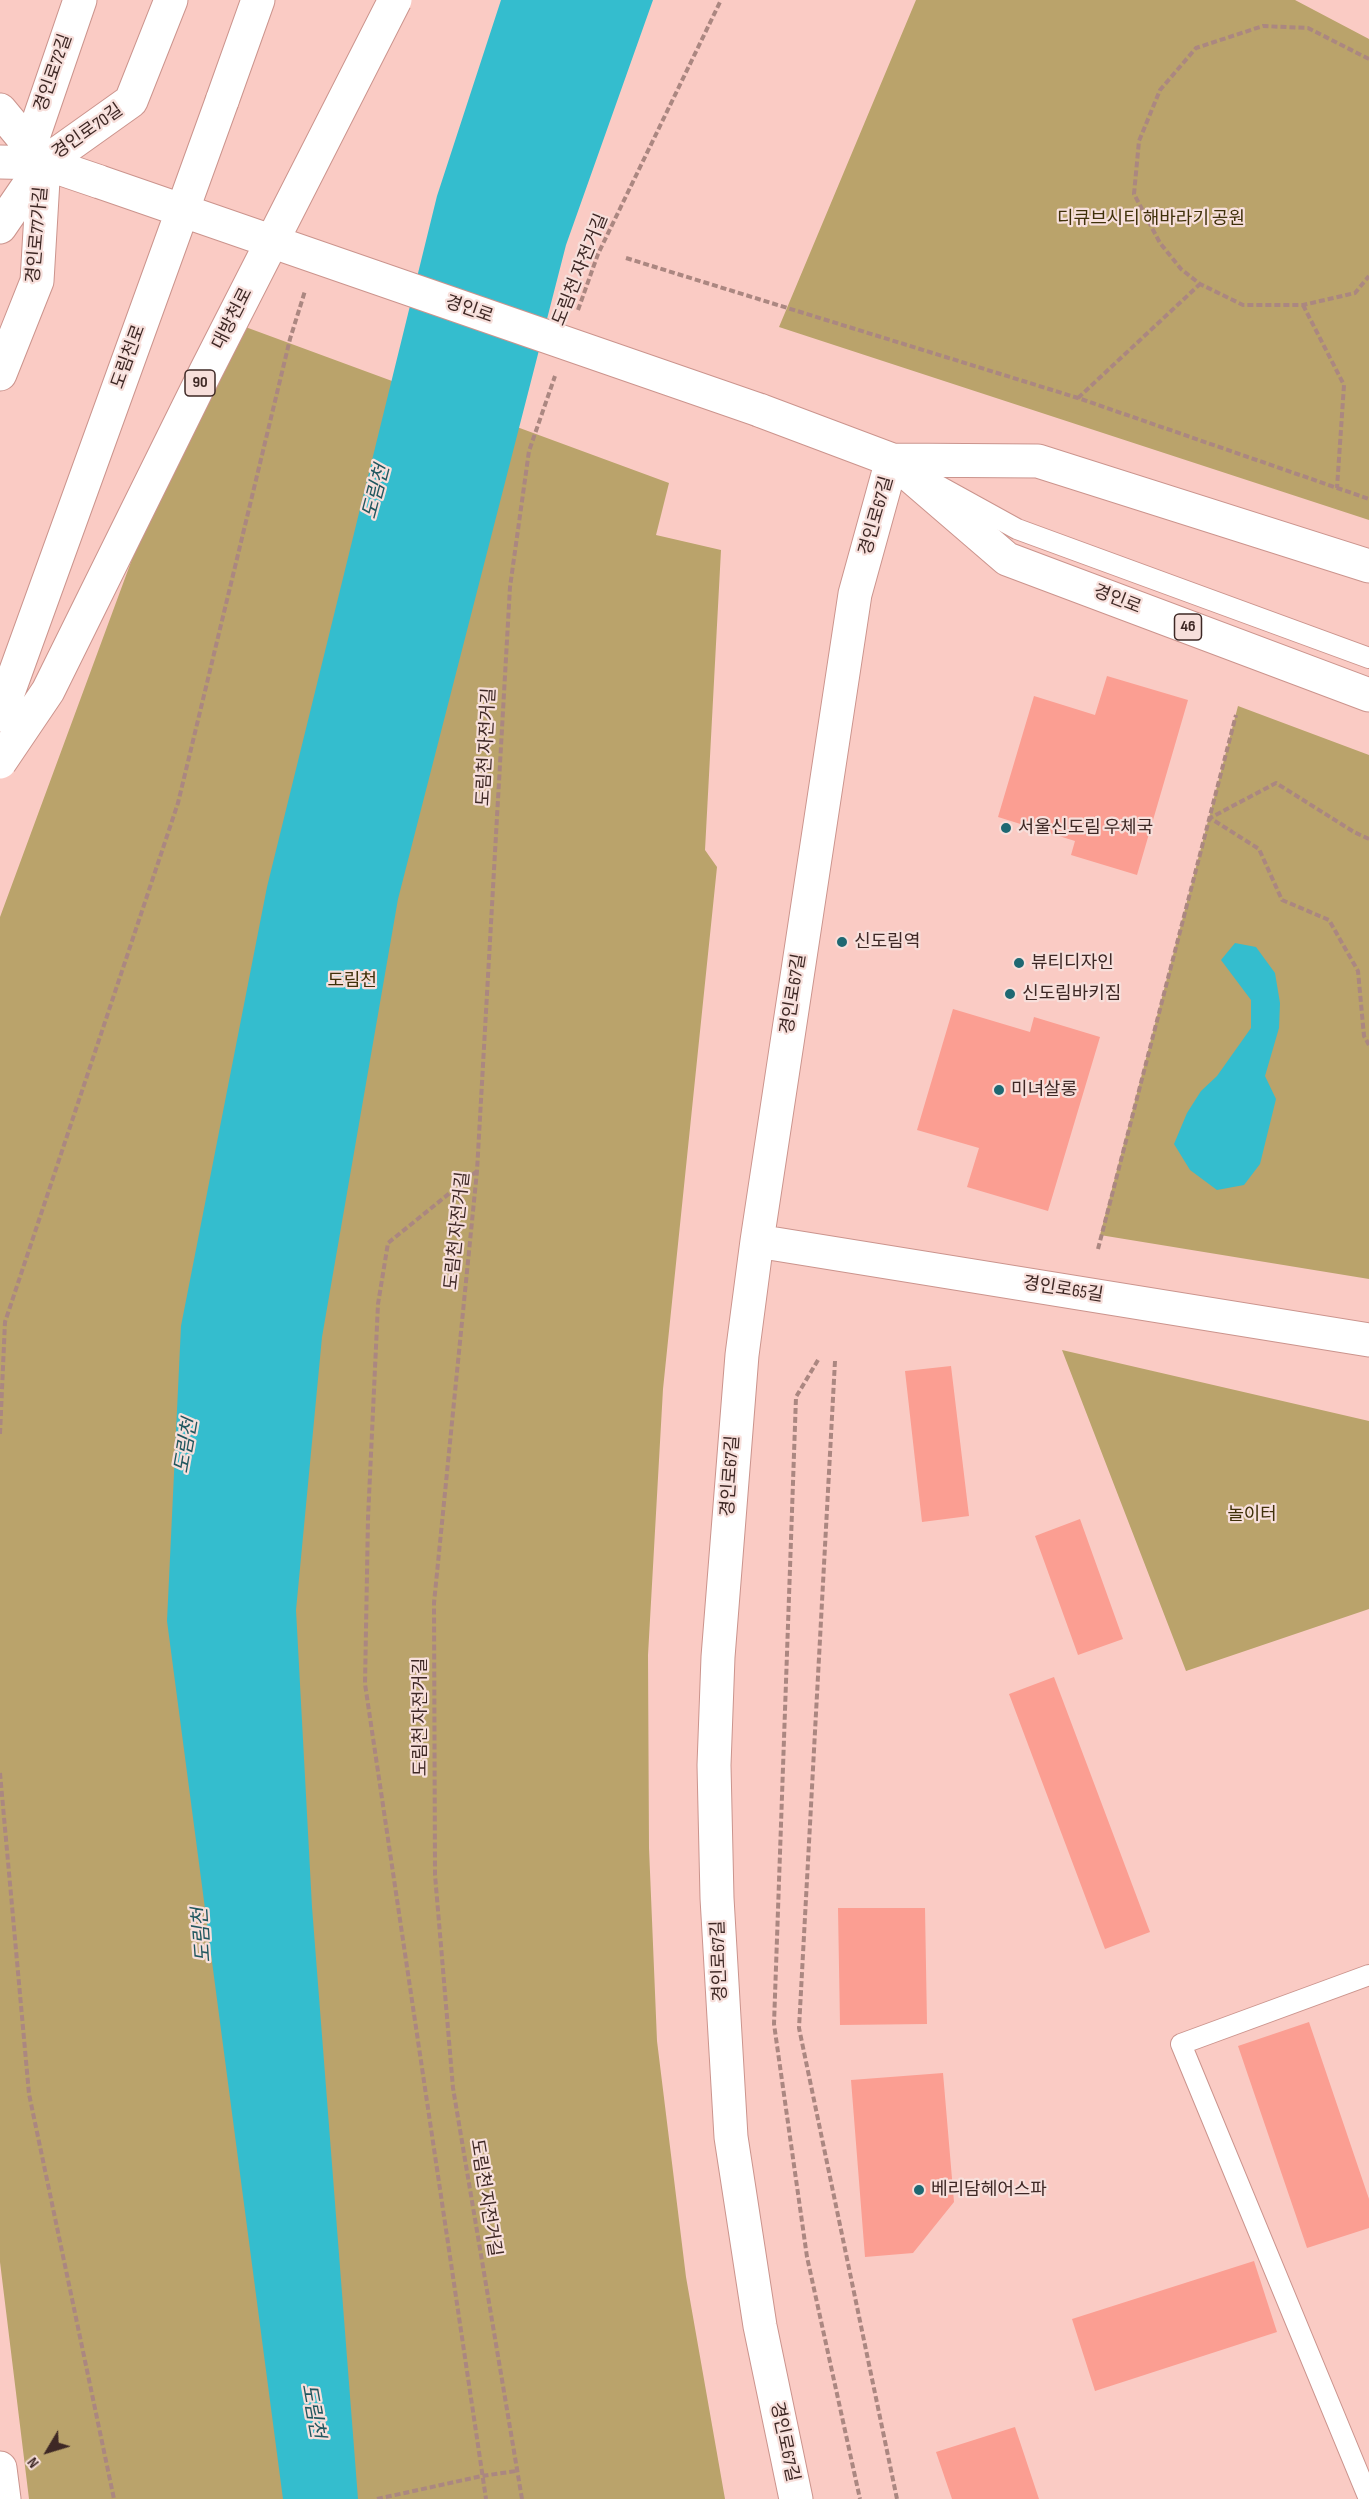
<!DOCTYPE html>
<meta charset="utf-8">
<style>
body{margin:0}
#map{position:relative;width:1369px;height:2499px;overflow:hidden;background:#facbc4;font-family:"Sofia Sans Condensed",sans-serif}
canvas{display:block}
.north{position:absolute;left:18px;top:2421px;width:60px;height:60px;-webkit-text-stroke:4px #f7dfdb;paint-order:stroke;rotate:232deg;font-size:16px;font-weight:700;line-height:24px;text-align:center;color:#3e2825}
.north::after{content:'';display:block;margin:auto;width:21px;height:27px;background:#3e2825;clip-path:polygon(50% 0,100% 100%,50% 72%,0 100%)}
</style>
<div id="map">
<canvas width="1369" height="2499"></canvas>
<div class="north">N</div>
</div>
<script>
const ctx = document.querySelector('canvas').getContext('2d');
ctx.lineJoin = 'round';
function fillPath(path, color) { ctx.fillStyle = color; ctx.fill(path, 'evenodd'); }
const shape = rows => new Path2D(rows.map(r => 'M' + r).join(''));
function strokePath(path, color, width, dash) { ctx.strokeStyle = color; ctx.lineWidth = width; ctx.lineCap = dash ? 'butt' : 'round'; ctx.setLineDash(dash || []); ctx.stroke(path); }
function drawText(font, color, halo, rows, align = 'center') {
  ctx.font = font + ' "Sofia Sans Condensed","Noto Sans KR",sans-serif'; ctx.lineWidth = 4.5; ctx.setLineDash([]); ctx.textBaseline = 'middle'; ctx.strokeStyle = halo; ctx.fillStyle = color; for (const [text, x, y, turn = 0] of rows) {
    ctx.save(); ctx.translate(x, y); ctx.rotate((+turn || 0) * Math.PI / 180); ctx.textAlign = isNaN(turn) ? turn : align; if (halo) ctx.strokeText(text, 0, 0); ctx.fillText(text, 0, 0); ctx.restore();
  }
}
fillPath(shape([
 [916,0,1295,0,1369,39,1369,520,779,327],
 [221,318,669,483,656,535,721,550,705,850,717,867,663,1389,648,1655,649,1848,657,2041,686,2277,725,2499,29,2499,0,2262,0,917],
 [1238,706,1369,755,1369,1279,1100,1235],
 [1062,1350,1369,1421,1369,1609,1186,1671]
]), '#baa36b');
fillPath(shape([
 [501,0,653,0,566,245,398,899,322,1337,296,1610,312,1907,358,2499,283,2499,167,1621,181,1326,267,887,437,196],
 [1235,943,1256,947,1275,973,1280,1003,1279,1028,1265,1076,1276,1099,1260,1164,1244,1185,1217,1190,1190,1170,1174,1144,1187,1113,1201,1091,1217,1076,1251,1028,1251,1000,1221,960]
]), '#34bdce');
fillPath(shape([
 [1107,676,1188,700,1137,875,1071,855,1075,841,998,817,1034,696,1095,715],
 [953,1009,1030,1032,1034,1017,1100,1037,1048,1211,967,1187,979,1148,917,1130],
 [951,1366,969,1516,922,1522,905,1371],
 [1080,1519,1123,1639,1078,1655,1035,1536],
 [1054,1677,1150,1932,1105,1949,1009,1694],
 [838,1908,925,1908,927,2024,840,2025],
 [1309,2022,1369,2199,1369,2228,1307,2248,1238,2046],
 [943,2073,954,2202,913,2253,865,2257,851,2080],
 [1254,2261,1277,2332,1095,2391,1072,2319],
 [1015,2427,1039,2499,952,2499,936,2452]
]), '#fb9e92');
const service = shape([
 [939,486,1017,529,1369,658],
 [1369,2499,1181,2044,1369,1975]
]);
const minor = shape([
 [30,146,80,0],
 [44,163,131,101,171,0]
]);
const tertiary = shape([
 [757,1241,1369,1340],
 [796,2499,760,2326,731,2137,717,1898,714,1765,718,1657,742,1355,757,1241,855,594,892,460]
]);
const secondary = shape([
 [0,227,44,163],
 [0,374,37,281,44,163]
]);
const primary = shape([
 [222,101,258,0],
 [0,110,44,163],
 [0,162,44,163,100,182],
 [759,410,892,460,1007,559,1369,695],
 [892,460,1038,461,1369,566],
 [0,2468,4,2499]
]);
strokePath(service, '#cb948d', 22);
strokePath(minor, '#cb948d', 35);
strokePath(tertiary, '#cb948d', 35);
strokePath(secondary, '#cb948d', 35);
strokePath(primary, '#cb948d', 35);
strokePath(shape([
 [1369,59,1308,28,1263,26,1196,48,1160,90,1139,141,1134,194,1160,243,1181,269,1200,284,1243,305,1303,305,1355,293,1369,276],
 [626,258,1078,398,1369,499],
 [1303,305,1344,385,1337,488],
 [578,310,598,254,721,0],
 [1078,398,1200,284],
 [1369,839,1354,832,1276,783,1210,818,1259,849,1282,900,1329,920,1358,971,1364,1036,1369,1045],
 [477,1171,388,1243,378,1304,368,1518,365,1684,486,2499],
 [1098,1249,1236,715],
 [818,1360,796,1397,774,2024,807,2257,860,2499],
 [835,1361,799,2028,897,2499],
 [0,1434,5,1322,178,803,290,339,305,291],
 [0,1773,29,2094,114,2499],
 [377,2499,482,2476,516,2471],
 [522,2499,453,2088,435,1875,434,1603,477,1171,510,587,529,451,555,376]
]), '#ab8781', 4, [6, 3]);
strokePath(service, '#fff', 20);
strokePath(minor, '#fff', 33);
strokePath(tertiary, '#fff', 33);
strokePath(secondary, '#fff', 33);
strokePath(primary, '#fff', 33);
const primaryBridge = shape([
 [100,182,759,410],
 [0,715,222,101],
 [0,762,48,691,206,371,395,0]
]);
strokePath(primaryBridge, '#cb948d', 35, []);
strokePath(primaryBridge, '#fff', 33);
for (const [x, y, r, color] of [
 [1006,828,6,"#1e6872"],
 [842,942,6,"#1e6872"],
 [1019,963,6,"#1e6872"],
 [1010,994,6,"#1e6872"],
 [999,1090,6,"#1e6872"],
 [919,2190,6,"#1e6872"]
]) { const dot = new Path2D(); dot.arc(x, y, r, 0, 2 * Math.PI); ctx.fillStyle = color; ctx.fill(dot); strokePath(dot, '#f7dfdb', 2); }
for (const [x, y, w] of [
 [200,383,30],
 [1188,627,27]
]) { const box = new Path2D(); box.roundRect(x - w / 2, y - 13, w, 26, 4.5); ctx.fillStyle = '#f7dfdb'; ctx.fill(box); strokePath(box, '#3e2825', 1.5); }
drawText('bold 16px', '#3e2825', null, [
 ["90",200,383],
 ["46",1188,627]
]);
drawText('18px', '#3e2825', '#f7dfdb', [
 ["경인로72길",54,73,-71],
 ["경인로70길",88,132,-35],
 ["경인로77가길",38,235,-85],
 ["도림천 자전거길",581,270,-68],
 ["경인로",469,310,19],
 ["대방천로",233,319,-63],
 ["도림천로",129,357,-70],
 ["경인로67길",877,516,-74],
 ["경인로",1117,600,21],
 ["도림천 자전거길",487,747,-87],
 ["경인로67길",794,994,-81],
 ["도림천 자전거길",458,1231,-84],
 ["경인로65길",1063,1290,9],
 ["경인로67길",731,1476,-86],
 ["도림천 자전거길",421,1717,-90],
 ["경인로67길",720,1961,-92],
 ["도림천 자전거길",485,2198,81],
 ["경인로67길",784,2442,78]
]);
drawText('18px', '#3f3009', '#f7dfdb', [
 ["디큐브시티 해바라기 공원",1151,219],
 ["도림천",352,981],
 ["놀이터",1252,1515]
]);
drawText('18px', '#3e2825', '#f7dfdb', [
 ["서울신도림 우체국",1018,828],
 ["신도림역",854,942],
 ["뷰티디자인",1031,963],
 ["신도림바키짐",1022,994],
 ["미녀살롱",1011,1090],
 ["베리담헤어스파",931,2190]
], 'left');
drawText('italic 20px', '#21575f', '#f7dfdb', [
 ["도림천",377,492,-75],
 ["도림천",187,1446,-80],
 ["도림천",203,1935,-94],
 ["도림천",312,2411,80]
]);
</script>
